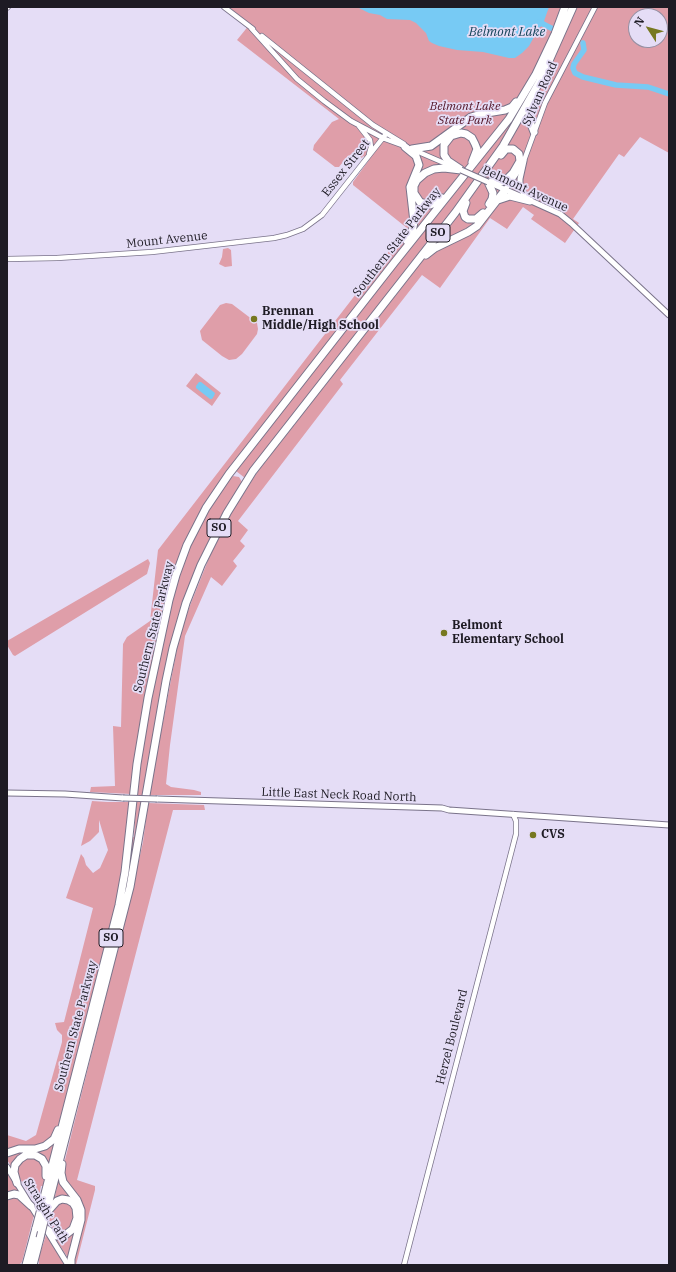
<!DOCTYPE html>
<style>
body{margin:0}
#map{position:relative;width:676px;height:1272px;overflow:hidden;background:#e5ddf6;font-family:"IBM Plex Serif",serif}
canvas{display:block}
.frame{position:absolute;inset:0;border:8px solid #1e1b24;pointer-events:none}
.north{position:absolute;left:628px;top:8px;width:40px;height:40px;box-sizing:border-box;background:#e5ddf6;border:1px solid #958fa2;border-radius:50%;rotate:306deg;font-size:11px;font-weight:700;line-height:16px;text-align:center;color:#1e1b24}
.north::after{content:'';display:block;margin:auto;width:14px;height:18px;background:#777820;clip-path:polygon(50% 0,100% 100%,50% 72%,0 100%)}
</style>
<div id="map">
<canvas width="676" height="1272"></canvas>
<div class="frame"></div>
<div class="north">N</div>
</div>
<script>
const ctx = document.querySelector('canvas').getContext('2d');
ctx.lineJoin = 'round';
function fillPath(path, color) { ctx.fillStyle = color; ctx.fill(path, 'evenodd'); }
const shape = rows => new Path2D(rows.map(r => 'M' + r).join(''));
function strokePath(path, color, width, dash) { ctx.strokeStyle = color; ctx.lineWidth = width; ctx.lineCap = dash ? 'butt' : 'round'; ctx.setLineDash(dash || []); ctx.stroke(path); }
function drawText(font, color, halo, rows, align = 'center') {
  ctx.font = font + ' "IBM Plex Serif",serif'; ctx.lineWidth = 3.5; ctx.setLineDash([]); ctx.textBaseline = 'middle'; ctx.strokeStyle = halo; ctx.fillStyle = color; for (const [text, x, y, turn = 0] of rows) {
    ctx.save(); ctx.translate(x, y); ctx.rotate((+turn || 0) * Math.PI / 180); ctx.textAlign = isNaN(turn) ? turn : align; if (halo) ctx.strokeText(text, 0, 0); ctx.fillText(text, 0, 0); ctx.restore();
  }
}
fillPath(shape([
 [228,7,669,7,669,153,640,137,624,157,619,154,573,219,579,223,565,243,531,219,534,215,523,207,507,229,490,218,440,288,422,275,340,380,343,384,238,521,248,530,240,541,245,546,233,561,237,566,222,586,211,577,185,636,170,745,166,784,171,787,194,790,201,792,201,795,149,795,179,638,189,608,215,543,228,518,258,471,416,269,410,265,245,478,236,471,396,254,230,469,177,563,131,794,90,792,91,787,115,786,113,726,121,727,123,644,127,637,150,621,158,550,407,228,353,185,353,182,369,160,363,156,362,158,354,152,346,158,339,167,335,167,313,150,314,145,332,122,339,119,237,40,250,24],
 [636,16,660,16,660,40,636,40],
 [228,248,231,250,232,266,225,267,219,264,222,257,223,249],
 [226,303,232,304,257,323,258,329,257,334,242,354,236,359,229,360,222,356,202,340,200,331,220,305],
 [196,373,221,393,212,406,186,386],
 [233,476,239,477,242,482,215,530,191,581,144,795,136,795,148,712,168,619,180,573,187,552,207,513,219,493],
 [148,559,150,563,147,574,15,656,13,655,7,645,7,641],
 [92,801,107,802,129,802,121,881,114,915,57,1130,45,1145,7,1153,7,1135,26,1141,36,1135,62,1042,62,1035,57,1030,55,1023,64,1022,93,908,66,898,81,854,84,858,86,865,93,873,100,868,108,850,99,820,99,832,90,841,81,846],
 [136,802,143,802,132,866,129,865,132,837,134,837],
 [148,803,204,805,205,810,173,810,77,1180,95,1186,95,1190,76,1265,74,1265,83,1220,67,1184,63,1172,64,1164,130,900,143,842],
 [55,1142,49,1169,29,1154,13,1169,7,1160,7,1155],
 [31,1156,41,1160,46,1173,43,1186,41,1186,37,1206,17,1174,17,1166,20,1161],
 [7,1172,22,1195,7,1194],
 [60,1172,76,1199,54,1201],
 [9,1197,22,1198,34,1215,22,1262,19,1265,7,1265,7,1198],
 [59,1202,70,1202,76,1211,72,1228,60,1236,52,1231,48,1226,52,1210],
 [77,1226,68,1258,53,1235,55,1237],
 [46,1235,65,1265,39,1265,39,1257]
]), '#df9ea9');
fillPath(shape([
 [357,7,549,7,544,21,546,23,545,25,543,25,539,28,529,46,522,53,515,58,509,58,483,52,457,50,439,46,432,43,429,41,426,33,416,23,410,20,387,19,380,15,369,13],
 [199,382,201,382,215,393,214,396,212,399,210,399,196,388,196,386]
]), '#77caf4');
strokePath(shape([
 [539,22,553,29],
 [583,43,584,50,574,64,573,68,575,73,583,77,616,85,648,87,669,94]
]), '#77caf4', 5.5);
const tertiary = shape([
 [224,7,253,29],
 [7,8,8,7],
 [251,28,297,79,324,101,351,121,385,139,407,147],
 [262,36,373,125,404,144],
 [359,126,370,140,371,147,369,154],
 [414,150,451,166],
 [505,190,522,166,545,103,595,7],
 [7,259,57,258,152,252,274,238,287,235,303,229,322,215,386,134],
 [404,1265,516,834,516,821,513,814]
]);
const secondary = shape([
 [524,161,520,179,520,185,522,191,530,201],
 [490,183,520,196],
 [529,200,560,214,571,223,669,315],
 [7,793,65,794,123,798],
 [157,799,442,808,449,810,669,825],
 [7,1167,39,1219],
 [47,1231,68,1265]
]);
const motorway = shape([
 [532,104,529,111,529,119,534,132],
 [405,147,416,156,419,165,410,187,414,222,412,232,407,241],
 [412,149,431,146,471,117,481,114,505,110,512,107,516,102],
 [460,169,448,161,444,155,444,145,451,136,461,133,466,134,472,138,475,144,477,149,472,162],
 [488,182,501,182,507,179,513,173,520,161,519,154,513,149,506,149,501,155],
 [488,182,493,193,492,199,489,204],
 [442,198,435,203,430,205,420,202,414,193,414,186,417,180,425,173,434,169,444,168,461,170],
 [498,200,510,196,530,201],
 [466,203,463,211,465,217,468,219,476,219,483,213],
 [426,255,435,248,468,232,477,226,505,190],
 [7,1153,19,1149,35,1149,45,1146,54,1139,58,1130],
 [62,1164,61,1173,63,1182,77,1200,81,1210,81,1220,71,1259,71,1265],
 [17,1183,14,1172,15,1165,20,1159,26,1155,35,1155,42,1159,46,1166,46,1176],
 [7,1196,14,1194,19,1195,31,1206],
 [42,1205,119,905,125,872,137,764,148,698,169,600,176,575,187,545,206,508,229,474,394,263,509,119,536,74,555,34,565,7],
 [46,1213,130,887,166,681,173,648,186,603,201,565,227,513,253,471,455,213,503,146,540,81,573,7],
 [45,1228,56,1236,64,1236,73,1229,77,1218,76,1208,73,1203,68,1200,62,1199,57,1201,49,1210],
 [26,1265,36,1228],
 [33,1265,40,1238]
]);
strokePath(tertiary, '#7a738a', 6);
strokePath(secondary, '#7a738a', 7);
strokePath(motorway, '#7a738a', 9);
strokePath(tertiary, '#fff', 4.5);
strokePath(secondary, '#fff', 5);
strokePath(motorway, '#fff', 7);
const secondaryBridge = shape([
 [461,170,488,182],
 [123,798,157,799]
]);
const motorwayBridge = shape([
 [36,1228,42,1205],
 [40,1238,46,1213]
]);
strokePath(secondaryBridge, '#7a738a', 7, []);
strokePath(motorwayBridge, '#7a738a', 9, []);
strokePath(secondaryBridge, '#fff', 5);
strokePath(motorwayBridge, '#fff', 7);
for (const [x, y, r, color] of [
 [254,319,4,"#777820"],
 [444,633,4,"#777820"],
 [533,835,4,"#777820"]
]) { const dot = new Path2D(); dot.arc(x, y, r, 0, 2 * Math.PI); ctx.fillStyle = color; ctx.fill(dot); strokePath(dot, '#e5ddf6', 1.5); }
for (const [x, y, w] of [
 [438,233,24],
 [219,528,24],
 [111,938,24]
]) { const box = new Path2D(); box.roundRect(x - w / 2, y - 9, w, 18, 3); ctx.fillStyle = '#e5ddf6'; ctx.fill(box); strokePath(box, '#1e1b24', 1); }
drawText('bold 11px', '#1e1b24', null, [
 ["SO",438,233],
 ["SO",219,528],
 ["SO",111,938]
]);
drawText('12px', '#1e1b24', '#e5ddf6', [
 ["Sylvan Road",540,94,-66],
 ["Essex Street",346,168,-52],
 ["Belmont Avenue",525,189,25],
 ["Mount Avenue",167,240,-6],
 ["Southern State Parkway",397,242,-52],
 ["Southern State Parkway",154,627,-76],
 ["Little East Neck Road North",339,795,2],
 ["Southern State Parkway",76,1026,-75],
 ["Herzel Boulevard",452,1037,-76],
 ["Straight Path",46,1211,58]
]);
drawText('italic 12px', '#501123', '#e5ddf6', [
 ["Belmont Lake",465,107],
 ["State Park",465,121]
]);
drawText('bold 12px', '#1e1b24', '#e5ddf6', [
 ["Brennan",262,312],
 ["Middle/High School",262,326],
 ["Belmont",452,626],
 ["Elementary School",452,640],
 ["CVS",541,835]
], 'left');
drawText('italic 13px', '#144459', '#e5ddf6', [
 ["Belmont Lake",507,32]
]);
</script>
